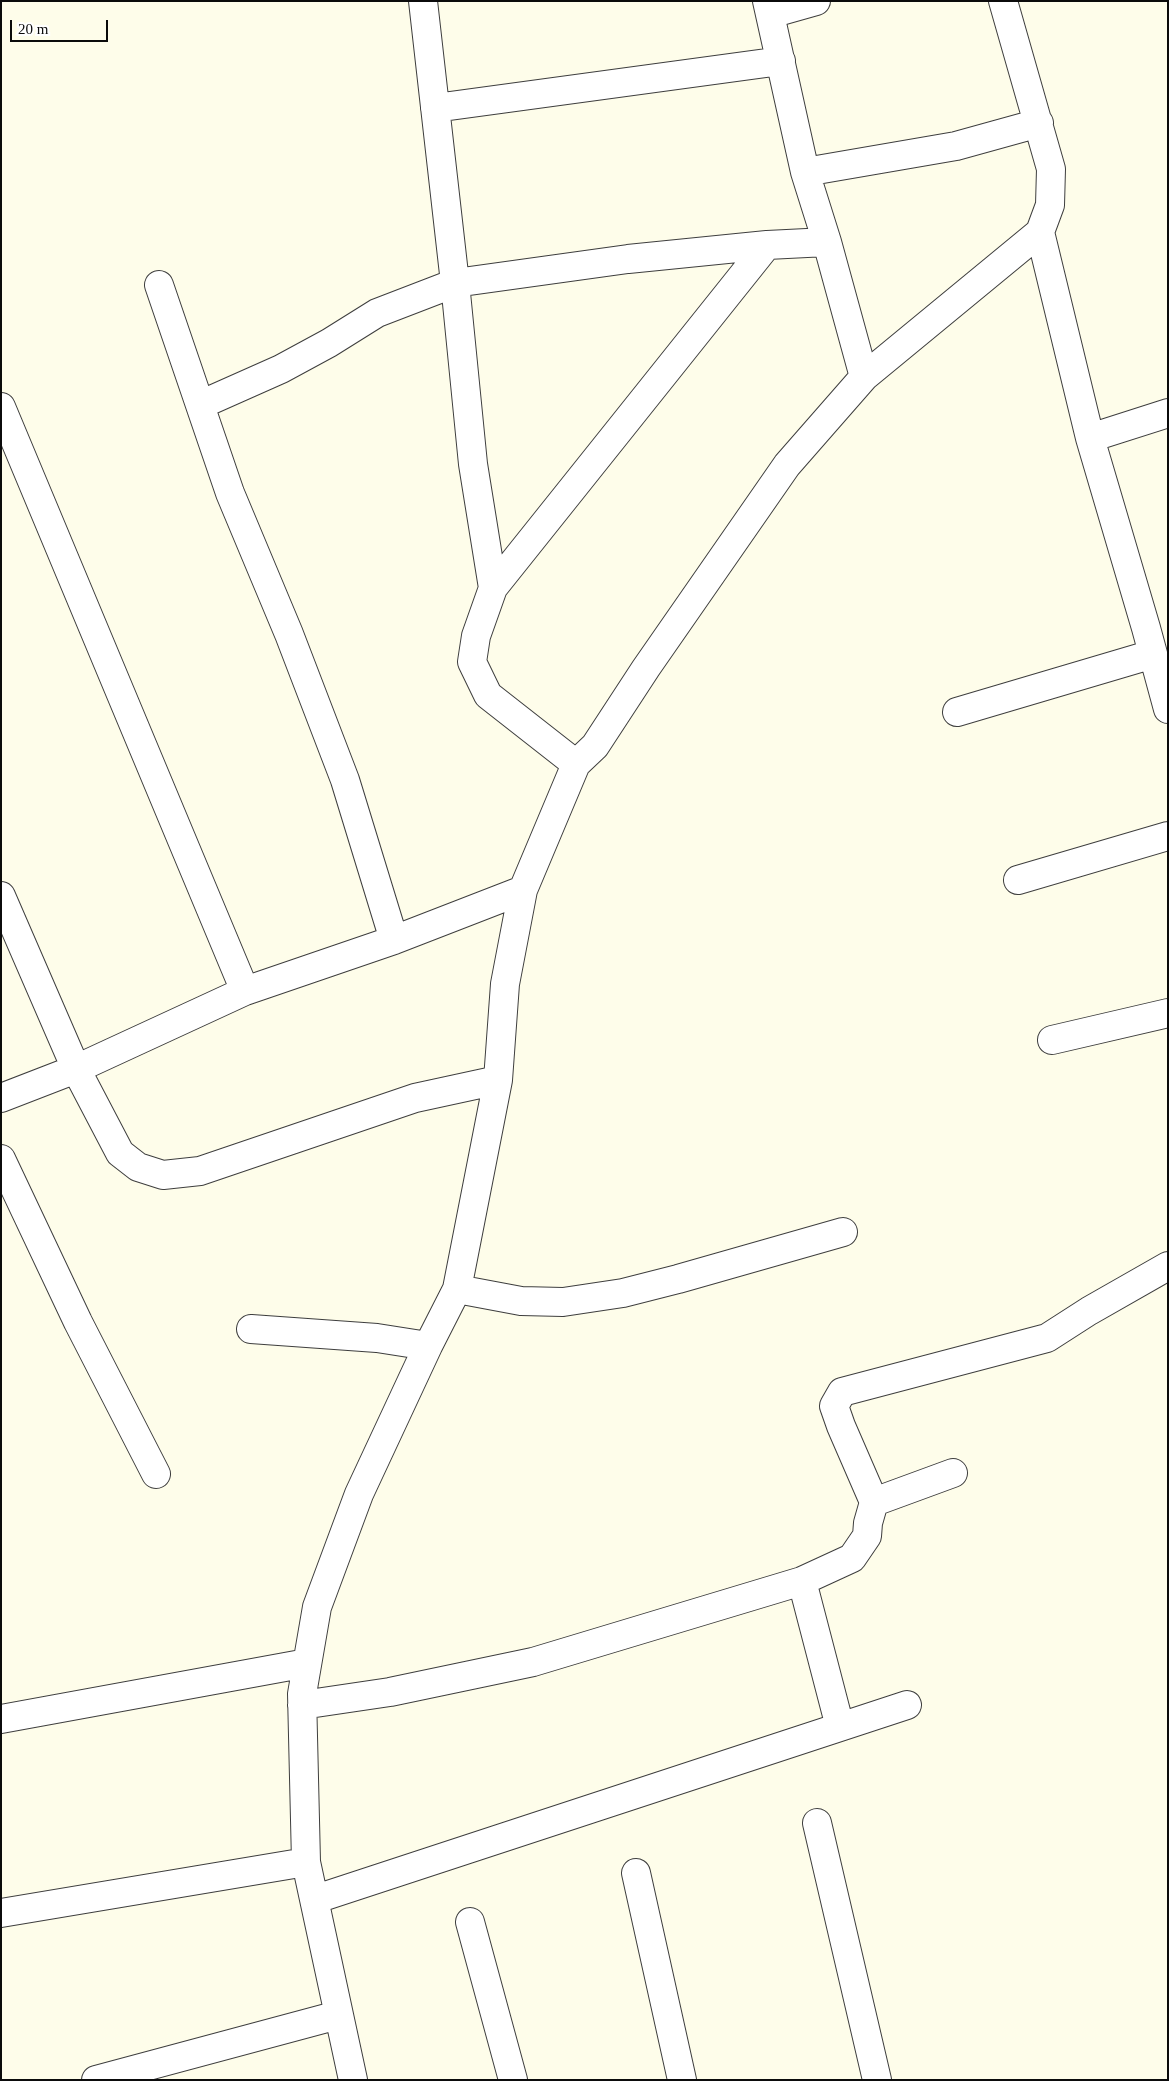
<!DOCTYPE html>
<style>
body{margin:0}
#map{position:relative;width:1169px;height:2081px;overflow:hidden;background:#fefdea;font-family:"Times New Roman",serif}
canvas{display:block}
.frame{position:absolute;inset:0;border:2px solid #0b0b0b;pointer-events:none}
.scale{position:absolute;left:10px;top:20px;width:98px;height:22px;box-sizing:border-box;border:2px solid #0b0b0b;border-top:0;padding-left:6px;font-size:15px;line-height:18px;white-space:nowrap;color:#0b0b0b;-webkit-text-stroke:4px #fff;paint-order:stroke}
</style>
<div id="map">
<canvas width="1169" height="2081"></canvas>
<div class="frame"></div>
<div class="scale">20 m</div>
</div>
<script>
const ctx = document.querySelector('canvas').getContext('2d');
ctx.lineJoin = 'round';
const shape = rows => new Path2D(rows.map(r => 'M' + r).join(''));
function strokePath(path, color, width, dash) { ctx.strokeStyle = color; ctx.lineWidth = width; ctx.lineCap = dash ? 'butt' : 'round'; ctx.setLineDash(dash || []); ctx.stroke(path); }
const minor = shape([
 [423,1,455,283,628,259,767,245],
 [767,1,805,172,827,242,864,377],
 [770,14,816,1],
 [435,108,781,61],
 [805,172,956,146,1039,123],
 [1040,232,1090,438,1146,628,1168,709],
 [159,285,230,493,289,634,345,780,394,940],
 [200,405,281,369,329,343,377,313,455,283,473,464,493,588],
 [1,407,245,991],
 [1090,438,1168,413],
 [957,712,1153,654],
 [576,764,488,695,472,662,476,636,493,588,767,245,827,242],
 [1018,880,1168,836],
 [1,896,76,1069,245,991,394,940,523,890],
 [1052,1040,1168,1013],
 [1,1098,76,1069,120,1153,138,1167,163,1175,200,1171,415,1098,498,1080],
 [1,1159,78,1322,156,1474],
 [457,1289,521,1301,563,1302,623,1293,678,1279,843,1232],
 [251,1329,377,1338,428,1346],
 [874,1502,841,1426,834,1406,842,1392,1047,1338,1089,1311,1168,1266],
 [802,1581,840,1727],
 [302,1705,390,1692,533,1662,802,1581,852,1558,867,1536,868,1523,874,1502,953,1473],
 [1,1719,307,1663],
 [817,1823,877,2080],
 [636,1873,682,2080],
 [316,1899,907,1705],
 [1,1913,306,1862],
 [470,1922,513,2080],
 [96,2080,338,2015],
 [353,2080,306,1862,302,1694,317,1607,359,1494,428,1346,457,1289,498,1080,505,984,523,890,576,764,595,746,646,668,787,465,864,377,1040,232,1050,205,1051,169,1003,1]
]);
strokePath(minor, '#3e3e3e', 30);
strokePath(minor, '#fff', 28);
</script>
